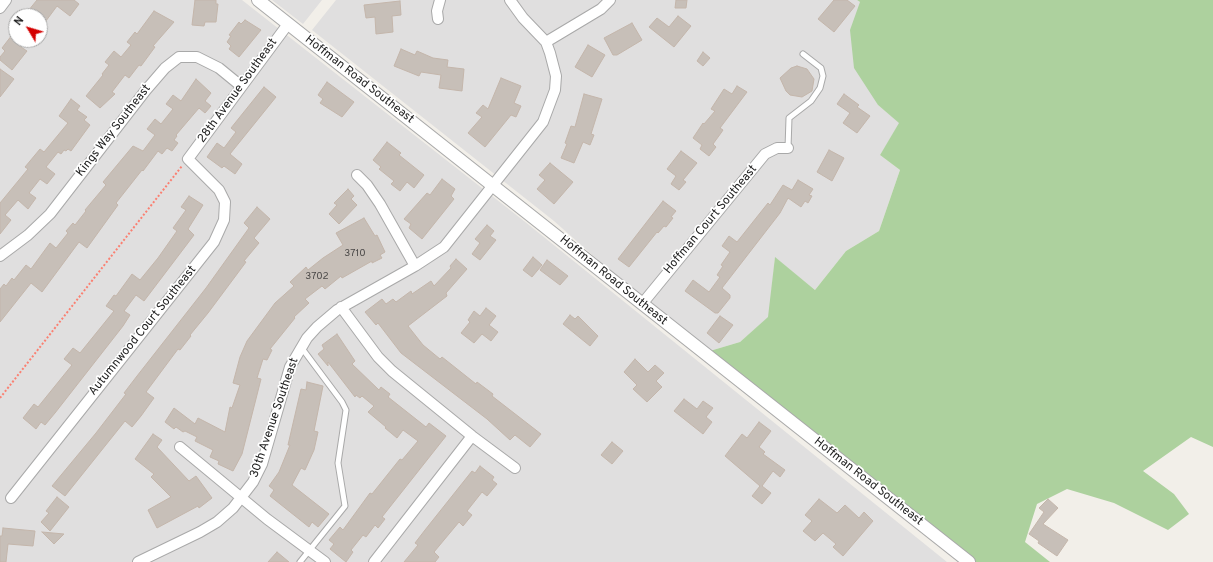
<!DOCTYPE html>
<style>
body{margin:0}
#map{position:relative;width:1213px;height:562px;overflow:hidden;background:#f2efe9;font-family:Overpass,sans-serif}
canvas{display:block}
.north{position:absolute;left:8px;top:8px;width:40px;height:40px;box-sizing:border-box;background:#fff;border:1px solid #a7a7a7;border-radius:50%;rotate:308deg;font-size:11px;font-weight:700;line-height:16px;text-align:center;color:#222}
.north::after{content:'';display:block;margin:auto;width:14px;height:18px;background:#d40000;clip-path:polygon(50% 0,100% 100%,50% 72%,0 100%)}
</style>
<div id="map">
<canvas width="1213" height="562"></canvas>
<div class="north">N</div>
</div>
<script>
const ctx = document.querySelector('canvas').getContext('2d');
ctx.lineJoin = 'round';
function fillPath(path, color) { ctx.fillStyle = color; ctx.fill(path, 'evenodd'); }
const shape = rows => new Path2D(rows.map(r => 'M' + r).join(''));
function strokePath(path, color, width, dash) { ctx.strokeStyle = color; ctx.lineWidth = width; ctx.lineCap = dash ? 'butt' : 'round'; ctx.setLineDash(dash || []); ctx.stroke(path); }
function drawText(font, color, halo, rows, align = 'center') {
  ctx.font = font + ' Overpass,sans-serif'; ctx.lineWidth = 3.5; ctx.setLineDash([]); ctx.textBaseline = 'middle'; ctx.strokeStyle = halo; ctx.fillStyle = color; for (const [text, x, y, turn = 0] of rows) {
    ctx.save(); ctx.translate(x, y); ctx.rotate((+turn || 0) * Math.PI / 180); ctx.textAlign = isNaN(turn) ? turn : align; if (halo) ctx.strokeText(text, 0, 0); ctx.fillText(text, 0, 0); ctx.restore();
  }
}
fillPath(shape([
 [0,0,242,0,524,221,947,562,0,562],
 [16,16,40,16,40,40,16,40],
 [272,0,322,0,303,24],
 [336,0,857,0,860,2,878,105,900,123,880,155,900,170,879,231,846,251,815,290,775,258,769,317,740,342,703,353,554,221,312,30]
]), '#e0dfdf');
fillPath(shape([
 [857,0,1213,0,1213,447,1191,437,1143,471,1174,494,1189,514,1168,530,1114,503,1067,489,1037,504,1025,542,1050,562,969,562,703,353,740,342,768,317,775,257,815,290,846,251,879,231,900,170,880,155,899,123,878,105,854,68,850,30,860,2]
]), '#add19e');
const building = shape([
 [37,0,74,0,79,4,70,16,57,6,40,29,40,16,27,16,30,12,28,11,37,0],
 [195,0,216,0,216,4,218,4,216,22,205,22,204,26,192,25,195,0],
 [676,0,687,0,686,8,675,8,676,0],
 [834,0,847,0,855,6,834,32,818,19,834,0],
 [400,1,401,15,392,16,393,32,376,34,375,17,366,18,364,5,400,1],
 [154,11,174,22,153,46,155,47,141,66,139,65,129,78,125,75,112,92,115,94,100,108,86,96,103,75,102,74,109,65,105,62,114,51,121,57,131,45,127,42,135,32,137,34,154,11],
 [678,16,691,26,674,47,649,27,657,18,669,27,678,16],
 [245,20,261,30,239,57,229,49,231,46,227,42,231,36,229,35,239,22,241,24,245,20],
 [632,23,642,40,617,55,613,55,604,38,632,23],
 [12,35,20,42,18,45,27,51,12,70,0,60,0,57,5,51,2,48,12,35],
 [588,45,605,55,592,77,575,67,588,45],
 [401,49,415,55,417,51,433,58,448,60,447,67,464,69,462,91,439,88,441,75,421,72,419,76,394,66,401,49],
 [703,52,710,58,703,66,697,61,703,52],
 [797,66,807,69,814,79,812,91,802,97,790,95,786,91,780,78,791,68,797,66],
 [0,69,14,79,0,97,0,69],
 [501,78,521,86,514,103,521,106,516,117,511,115,485,147,468,133,482,117,476,113,483,105,488,109,501,78],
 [196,79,211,93,205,101,211,106,205,113,199,108,176,135,177,136,174,140,178,143,172,151,167,148,162,154,158,151,143,171,142,170,116,203,118,205,87,248,79,242,42,292,31,283,0,322,0,289,4,284,6,286,12,278,14,280,26,265,31,269,50,243,56,248,68,233,66,231,73,223,75,225,86,211,85,210,106,185,103,182,133,146,143,151,155,135,147,129,155,119,161,124,173,109,166,104,173,95,181,101,196,79],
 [327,82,354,102,342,117,320,103,323,99,318,95,327,82],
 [737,86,747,92,720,128,723,130,721,133,713,144,716,147,709,156,700,149,702,145,693,138,703,123,704,124,715,111,711,109,724,89,732,94,737,86],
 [264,87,276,97,230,154,242,164,235,174,224,166,222,168,207,157,217,143,224,148,236,132,231,128,264,87],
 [584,94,602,99,591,134,594,135,590,145,583,142,574,163,561,158,567,144,565,143,571,126,575,127,584,94],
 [844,94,859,105,857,107,870,116,857,133,843,123,850,113,837,104,844,94],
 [71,99,80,106,77,110,87,117,84,120,90,125,71,151,68,149,66,151,64,150,61,154,58,152,46,167,55,174,47,184,40,179,29,193,36,198,28,209,18,200,5,215,11,220,0,234,0,203,28,169,25,167,40,149,44,152,68,123,59,116,71,99],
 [387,142,401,153,399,155,424,175,414,188,407,182,400,191,391,184,394,181,379,169,381,167,373,160,387,142],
 [829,150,844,158,832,181,817,172,829,150],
 [681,151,697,163,683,180,686,182,679,190,671,184,676,176,667,169,681,151],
 [550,163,573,182,554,204,537,189,545,180,539,175,550,163],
 [442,179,455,189,451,196,454,199,422,239,409,228,411,224,404,219,427,193,430,195,442,179],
 [798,180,813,189,809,195,812,196,808,203,805,201,801,207,788,198,780,213,722,288,730,295,730,298,718,313,715,313,685,291,693,280,709,292,720,277,717,275,723,266,721,265,730,252,722,246,729,236,737,242,768,203,770,205,783,185,792,190,798,180],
 [348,189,354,196,351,199,357,205,339,224,329,214,337,205,334,203,348,189],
 [189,196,203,205,188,229,194,235,144,301,136,295,124,311,130,315,123,326,55,413,45,425,41,422,36,429,23,418,34,404,38,407,72,365,64,359,73,348,80,353,114,311,106,306,114,295,116,296,132,274,140,280,158,258,177,231,173,228,186,210,181,207,189,196],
 [663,201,676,211,671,217,673,218,666,227,664,226,658,233,657,232,629,267,618,259,663,201],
 [257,207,270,219,254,238,259,243,244,261,246,262,208,313,190,335,191,336,180,350,178,349,146,392,154,398,141,416,132,427,125,421,65,496,52,486,96,433,126,394,124,393,137,376,206,288,249,228,244,223,257,207],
 [364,218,375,236,377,235,385,252,380,255,382,258,372,263,372,261,342,278,341,276,325,289,322,286,305,299,309,303,294,317,295,318,270,349,272,350,267,360,263,359,257,378,261,379,242,454,233,471,218,464,219,461,210,457,213,450,195,441,197,437,185,431,183,432,176,427,174,429,165,422,174,408,195,424,198,418,225,432,230,407,232,408,240,385,233,383,240,357,247,341,275,303,294,286,290,282,306,267,308,270,323,258,343,245,336,233,364,218],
 [487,225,494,231,490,236,496,240,480,260,472,254,480,243,475,239,487,225],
 [533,257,542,265,532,277,523,270,533,257],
 [456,259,467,269,446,293,447,296,408,326,423,345,440,359,442,357,476,384,477,382,493,394,492,396,541,434,530,447,515,435,510,440,487,419,401,353,378,323,376,325,365,312,382,299,386,304,393,299,396,302,411,291,412,294,431,281,434,286,451,268,450,266,456,259],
 [547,260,568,276,560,285,540,270,547,260],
 [486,308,496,316,489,325,498,332,491,341,482,334,474,343,461,333,470,322,468,320,474,311,480,316,486,308],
 [570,315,575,319,578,316,598,336,590,346,563,324,570,315],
 [720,316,733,325,719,343,707,333,720,316],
 [337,334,355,361,352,364,379,390,381,387,390,394,388,397,426,427,429,423,446,436,382,517,385,519,378,528,375,525,366,537,363,535,351,550,353,552,346,562,330,549,334,544,329,540,340,527,343,530,370,493,372,494,400,459,402,460,418,441,403,430,397,438,385,428,386,427,368,412,374,406,362,396,360,398,356,395,355,397,328,362,328,366,318,354,324,349,322,345,337,334],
 [635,359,648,372,655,365,664,373,656,381,662,387,647,402,633,389,637,385,624,372,635,359],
 [307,382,323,386,314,431,318,432,314,450,305,470,301,468,292,485,329,514,318,527,312,522,309,527,270,496,274,490,269,486,279,472,290,445,288,445,301,389,306,390,307,382],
 [684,399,697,409,703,401,713,408,706,417,712,422,703,434,674,411,684,399],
 [759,422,771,431,759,447,765,452,763,454,785,470,780,477,773,471,762,486,771,493,762,504,752,496,760,486,725,456,742,434,747,438,759,422],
 [153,434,162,440,157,447,189,481,196,476,212,498,199,508,198,506,157,528,148,510,171,497,151,477,154,474,135,459,153,434],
 [612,442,623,451,612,464,601,455,612,442],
 [480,466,494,477,492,480,497,484,487,496,482,492,467,511,472,515,463,526,459,522,434,552,439,557,435,562,404,562,418,545,415,543,425,530,472,471,475,473,480,466],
 [57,497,69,507,50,531,41,522,49,513,46,511,57,497],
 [819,499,837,513,845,505,859,518,864,512,873,521,843,556,833,547,836,544,823,533,815,541,803,531,812,521,805,515,819,499],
 [1048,499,1058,508,1043,524,1068,540,1057,556,1038,543,1039,541,1029,534,1044,512,1039,508,1048,499],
 [3,528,35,531,33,546,8,544,6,562,0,562,0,536,2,536,3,528],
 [42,532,64,534,54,544,42,532],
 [277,552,289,562,268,562,277,552]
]);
fillPath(building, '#c7bfb8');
strokePath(building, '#c4b6ab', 1);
const service = shape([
 [788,148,789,118,811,101,820,88,823,76,821,68,803,54],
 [300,562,345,506,338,463,346,410,342,402,301,347]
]);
const minor = shape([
 [0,8,6,0],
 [438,19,437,11,440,0],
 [546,42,601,9,610,0],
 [357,175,367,185,380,204,415,266],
 [0,256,28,235,50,214,146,90,165,68,179,57,197,57,219,68,241,86],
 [642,304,765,154,777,148,788,148],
 [341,307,378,357,392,371,472,436,515,468],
 [180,447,267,519,325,562],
 [11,498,214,242,224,220,225,202,219,190,188,159,288,24],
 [138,562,200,532,217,522,233,508,253,482,262,464,290,367,307,338,317,327,337,310,415,266,444,247,543,122,555,90,556,76,550,53,546,42,523,18,510,0],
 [374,562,472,436]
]);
const tertiary = shape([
 [258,0,969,562]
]);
strokePath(service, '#a9a9a9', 7);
strokePath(minor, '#a9a9a9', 12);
strokePath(tertiary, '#a9a9a9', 14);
strokePath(shape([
 [0,398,182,166]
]), '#fa8072', 2, [2, 2]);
strokePath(service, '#fff', 5);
strokePath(minor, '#fff', 10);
strokePath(tertiary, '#fff', 12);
drawText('10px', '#4b4948', null, [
 ["3710",355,254],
 ["3702",317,277]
]);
drawText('12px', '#222', '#fff', [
 ["Hoffman Road Southeast",359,80,38],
 ["28th Avenue Southeast",238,91,-54],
 ["Kings Way Southeast",114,131,-52],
 ["Hoffman Court Southeast",711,220,-50],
 ["Hoffman Road Southeast",613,281,39],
 ["Autumnwood Court Southeast",143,331,-51],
 ["30th Avenue Southeast",275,418,-71],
 ["Hoffman Road Southeast",868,482,38]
]);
</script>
